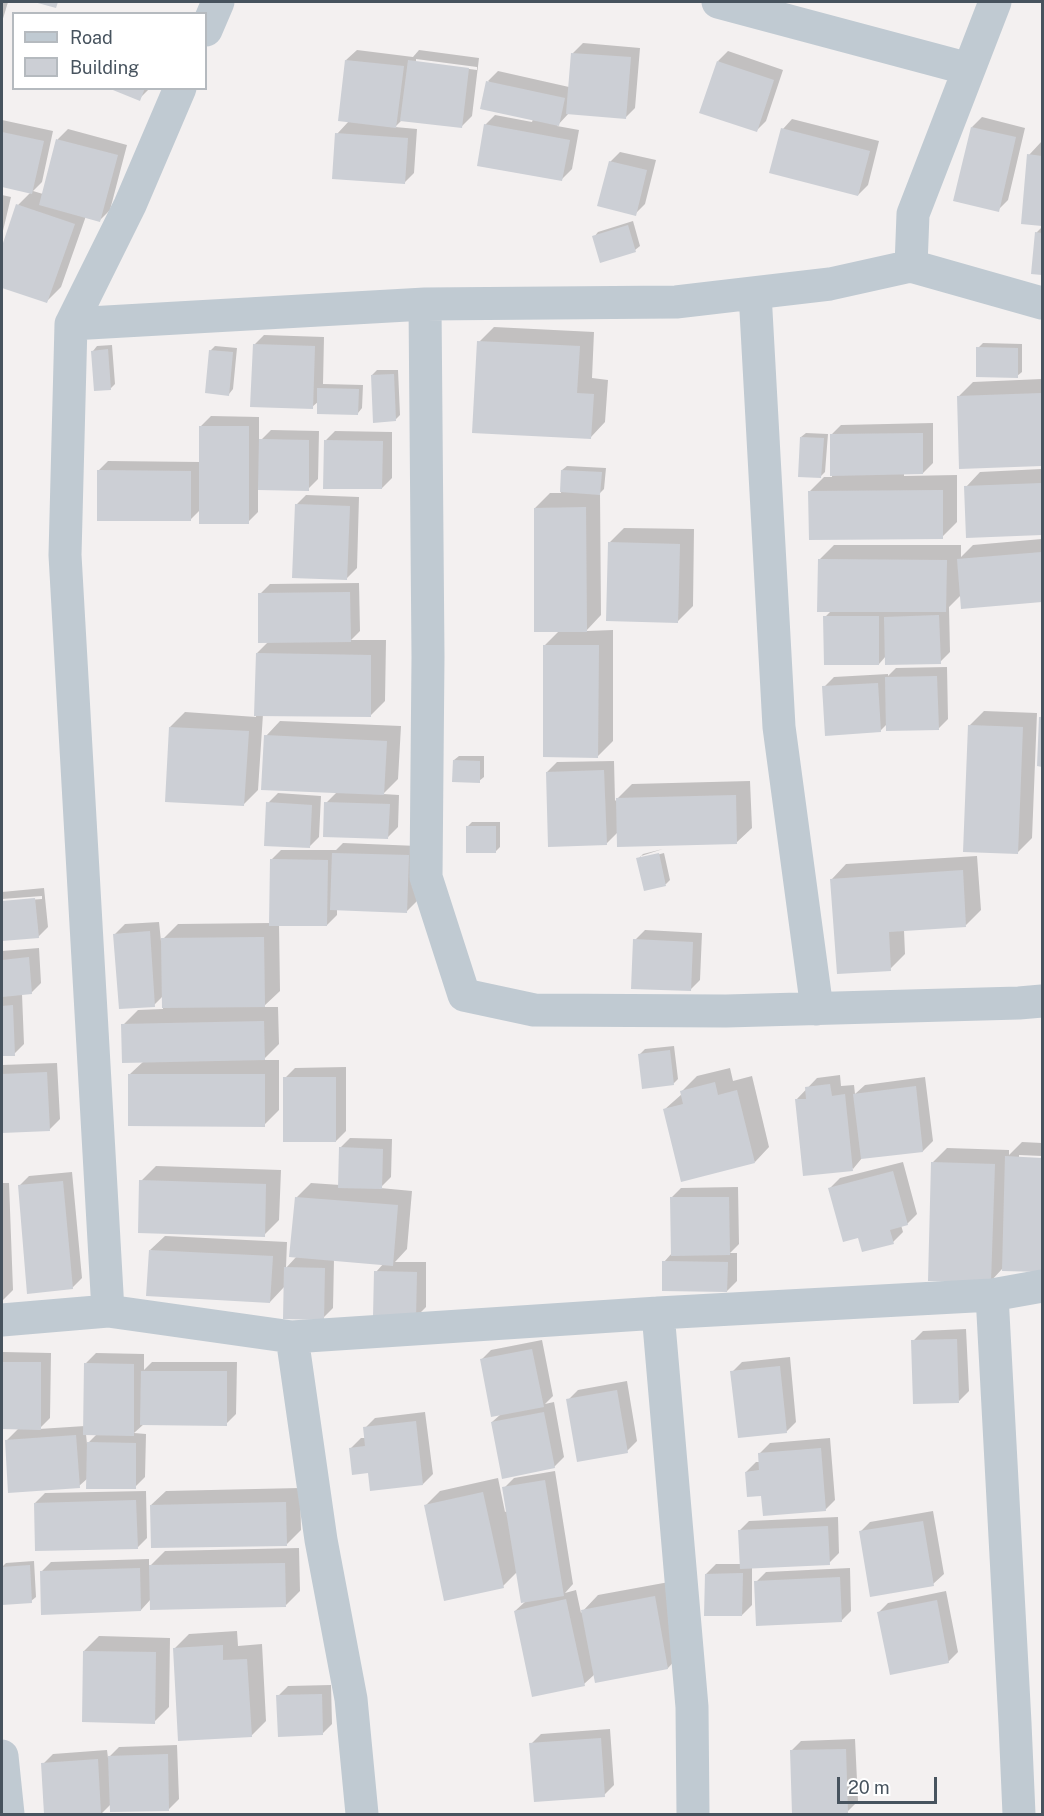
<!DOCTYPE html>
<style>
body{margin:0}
#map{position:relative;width:1044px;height:1816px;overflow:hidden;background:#f3f0f0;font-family:"Public Sans",sans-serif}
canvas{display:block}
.frame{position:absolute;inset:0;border:3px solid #47535e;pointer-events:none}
.legend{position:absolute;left:12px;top:12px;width:195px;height:78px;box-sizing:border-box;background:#fff;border:2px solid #b5babf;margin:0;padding:8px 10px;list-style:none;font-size:18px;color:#47535e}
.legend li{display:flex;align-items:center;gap:12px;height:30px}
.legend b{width:30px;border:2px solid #b5babf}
.scale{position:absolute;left:837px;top:1777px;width:100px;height:27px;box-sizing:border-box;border:3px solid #47535e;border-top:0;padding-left:8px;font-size:18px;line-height:21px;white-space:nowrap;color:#47535e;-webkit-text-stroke:4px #fff;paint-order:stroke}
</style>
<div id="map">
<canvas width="1044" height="1816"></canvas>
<div class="frame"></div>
<ul class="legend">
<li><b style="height:8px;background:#c0cad2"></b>Road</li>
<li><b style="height:16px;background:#cccfd5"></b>Building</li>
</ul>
<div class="scale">20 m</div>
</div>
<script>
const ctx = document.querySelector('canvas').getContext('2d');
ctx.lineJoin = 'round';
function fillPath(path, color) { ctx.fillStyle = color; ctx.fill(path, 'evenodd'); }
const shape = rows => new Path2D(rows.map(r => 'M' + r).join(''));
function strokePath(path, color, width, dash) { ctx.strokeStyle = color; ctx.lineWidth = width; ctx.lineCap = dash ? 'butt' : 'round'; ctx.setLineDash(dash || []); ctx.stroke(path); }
fillPath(shape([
 [2,2,8,2,2,22],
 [583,43,640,48,635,108,625,118,569,113,557,126,579,130,572,169,562,179,485,125,495,115,532,122,533,119,488,81,498,71,569,87,573,53],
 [357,50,413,57,419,50,479,58,472,116,462,126,403,119,395,127,417,129,414,173,404,183,337,134,349,121,346,60],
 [416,59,477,67,477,70,416,62],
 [728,51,783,70,766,121,756,131,718,61],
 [112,88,150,88,139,99],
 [982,117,1025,128,1008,200,998,210,972,127],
 [792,119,879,141,868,185,858,195,783,129],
 [2,120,53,131,42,182,33,191,43,194,58,139,68,129,127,145,110,210,100,220,86,216,61,287,46,302,2,286,2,250,18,205,31,192,2,185],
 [1042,141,1042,224,1023,222,1029,155],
 [620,152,656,160,645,204,635,214,610,162],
 [2,195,11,197,2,235],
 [633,221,640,246,635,250,594,237,598,232],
 [1042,227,1042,273,1033,272,1036,233],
 [494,327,594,332,592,378,608,380,605,422,591,437,479,342],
 [264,335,324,337,323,384,363,385,362,408,358,413,319,401,312,407,254,345],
 [983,343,1022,344,1022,372,1017,376,978,348],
 [112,345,115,384,110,389,93,351,97,346],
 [215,346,237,348,233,389,229,394,210,351],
 [377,370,398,370,400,415,395,420,372,375],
 [1042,379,1042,464,961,467,958,397,973,382],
 [211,416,259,417,259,442,271,430,319,431,318,479,308,489,258,488,258,512,248,522,201,509,191,519,98,471,108,461,201,462,201,426],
 [933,423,933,463,923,473,904,473,904,476,957,475,957,522,942,537,809,492,824,477,832,477,831,435,841,425],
 [335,431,392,432,392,478,382,488,325,441],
 [806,433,828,434,825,472,821,476,801,437],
 [567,466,606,468,604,489,600,493,601,615,586,631,613,630,613,741,598,756,545,645,560,630,535,508,550,493,561,493,562,470],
 [1042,469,1042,534,967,537,966,487,980,472],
 [306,495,359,497,357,568,347,578,296,505],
 [624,528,694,529,693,606,678,621,609,543],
 [1042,539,1042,600,962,607,961,595,949,607,950,652,940,662,886,656,879,664,825,617,832,610,819,560,834,545,961,545,961,557,973,545],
 [359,583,360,631,351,640,386,640,385,701,370,716,263,714,258,790,243,805,170,727,185,712,256,717,257,653,269,641,260,594,270,584],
 [947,667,948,719,938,729,887,724,880,731,824,687,834,677,888,674,888,676,896,668],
 [984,711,1037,713,1032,838,1017,853,969,726],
 [1042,715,1042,765,1039,765,1040,718],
 [280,721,401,726,398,779,383,794,399,795,398,827,388,837,326,803,337,792,266,736],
 [459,756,484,756,484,777,479,781,454,760],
 [614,761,615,801,632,784,750,781,752,828,737,842,618,832,606,844,547,772,557,762],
 [278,793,321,796,319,837,309,847,268,803],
 [472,822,500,822,500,847,495,852,468,826],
 [343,843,418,846,417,901,407,911,337,909,337,915,327,925,279,924,280,991,263,1007,278,1007,279,1044,263,1060,279,1060,279,1110,264,1125,130,1074,144,1061,123,1025,138,1010,163,1009,163,996,154,1005,115,934,125,924,159,922,161,941,178,924,271,923,271,860,281,850,336,850],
 [663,849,641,856,641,859,664,853,670,880,666,884,645,889,638,859,643,854],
 [977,856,981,910,966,925,904,930,905,954,890,969,832,879,846,864],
 [44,888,48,927,38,937,2,940,2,902,42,899,42,896,2,899,2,892],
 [645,930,702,933,700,980,690,990,635,940],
 [39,948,41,983,31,993,22,994,24,1044,14,1054,2,1055,2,951],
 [674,1046,678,1079,673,1084,640,1054,645,1049],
 [57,1063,60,1119,50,1129,2,1131,2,1065],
 [346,1067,346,1131,336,1141,285,1078,295,1068],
 [730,1068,733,1081,752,1076,769,1147,755,1162,665,1109,682,1094,682,1091,697,1076],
 [840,1075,841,1086,854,1085,855,1094,865,1085,925,1077,933,1141,923,1151,862,1158,853,1169,796,1100,817,1078],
 [350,1138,392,1139,391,1177,380,1188,412,1191,407,1249,395,1262,426,1262,426,1307,416,1317,376,1272,384,1263,334,1259,333,1308,323,1318,285,1286,270,1302,150,1250,165,1236,287,1242,286,1268,297,1256,296,1198,311,1183,340,1185,340,1148],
 [1022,1142,1042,1143,1042,1156,1019,1155,1019,1158,1042,1159,1042,1270,1002,1269,991,1281,932,1163,947,1148,1009,1150,1009,1155],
 [903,1162,917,1214,907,1224,901,1225,903,1232,893,1242,859,1236,830,1188,840,1178],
 [156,1166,281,1170,279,1220,264,1235,141,1181],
 [72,1172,82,1278,72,1288,19,1186,29,1176],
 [2,1183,9,1183,13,1290,2,1301],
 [738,1187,739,1244,730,1253,737,1253,737,1281,727,1291,664,1262,672,1253,671,1198,681,1188],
 [966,1329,969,1391,959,1401,913,1341,923,1331],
 [542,1340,553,1396,545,1404,554,1402,564,1457,554,1467,492,1422,501,1414,481,1360,491,1350],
 [3,1352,51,1353,50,1418,39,1429,85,1426,86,1363,96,1353,144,1354,144,1370,152,1362,237,1362,236,1414,226,1424,144,1424,134,1433,146,1434,145,1477,135,1487,88,1478,79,1486,6,1441,19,1428,2,1428,2,1354],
 [86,1434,97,1434,87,1444],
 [790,1357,796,1422,786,1432,732,1372,742,1362],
 [627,1381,637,1441,627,1451,568,1400,578,1390],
 [425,1412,433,1474,423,1484,370,1471,351,1448,361,1438,366,1438,365,1428,375,1418],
 [830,1438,835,1500,825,1510,763,1495,746,1472,756,1462,760,1462,760,1453,770,1443],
 [555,1471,573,1584,565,1593,576,1590,581,1613,598,1595,669,1582,682,1653,668,1668,595,1674,584,1684,515,1611,526,1601,517,1572,503,1586,425,1506,440,1491,498,1478,505,1512,507,1511,504,1488,514,1478],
 [300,1488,301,1530,286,1545,151,1505,166,1491],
 [146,1491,147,1538,137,1548,35,1503,45,1493],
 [933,1511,944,1574,933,1584,860,1532,870,1522],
 [838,1517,839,1553,829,1563,752,1567,752,1605,742,1615,706,1574,716,1564,741,1564,739,1531,749,1521],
 [299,1548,300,1591,285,1606,151,1599,141,1610,41,1572,51,1562,149,1559,149,1567,165,1551],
 [34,1561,36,1597,31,1601,4,1603,2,1567,6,1563],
 [850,1568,851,1611,841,1621,756,1582,766,1572],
 [946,1591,958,1652,948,1662,878,1613,888,1603],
 [237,1631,238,1646,262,1644,266,1721,251,1736,174,1649,189,1634],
 [99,1636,170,1638,169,1707,154,1722,84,1651],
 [331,1685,332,1724,322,1734,278,1696,288,1686],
 [610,1729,614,1785,604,1795,531,1744,541,1734],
 [855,1739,858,1801,848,1811,791,1751,801,1741],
 [177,1745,179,1799,169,1809,111,1804,101,1814,46,1814,43,1764,53,1754,107,1750,108,1758,119,1747]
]), '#0003');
fillPath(shape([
 [34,2,58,2,56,8],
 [571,53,631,57,626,119,566,114],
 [345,60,404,66,396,128,338,121],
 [408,60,469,68,462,128,400,121],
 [717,61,774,80,757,132,699,113],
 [486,81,565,98,559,126,480,109],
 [108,88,145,88,140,101],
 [484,124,570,140,562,181,477,166],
 [971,127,1016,137,999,212,953,201],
 [781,128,870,151,858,196,769,173],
 [2,132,44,141,32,194,2,187],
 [335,133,408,138,405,184,332,179],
 [56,139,118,155,100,222,39,205],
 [1027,154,1042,156,1042,226,1021,224],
 [609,161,647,170,636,216,597,206],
 [16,204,75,224,47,303,2,288,2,246],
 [628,225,636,252,600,263,592,236],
 [1035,232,1042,233,1042,275,1031,274],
 [477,341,580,346,577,393,594,394,591,439,472,433],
 [253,344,315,346,313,409,250,407],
 [976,347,1018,348,1018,378,976,377],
 [108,349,111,390,94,391,91,351],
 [209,350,233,352,229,396,205,393],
 [394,374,396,421,373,423,371,375],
 [317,388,359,389,358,415,317,414],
 [1042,393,1042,466,959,469,957,396],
 [199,426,249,426,249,524,199,524],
 [923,433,923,474,830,476,830,434],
 [800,437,824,438,821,478,798,477],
 [259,439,309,440,309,491,258,490],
 [324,440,383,441,382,489,323,489],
 [97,470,191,471,191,521,97,521],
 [561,470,602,472,600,495,560,492],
 [1042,483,1042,535,966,538,964,486],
 [943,490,943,539,809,540,808,491],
 [295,504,350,506,347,580,292,578],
 [586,507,587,632,534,632,534,508],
 [608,542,680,544,678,623,606,621],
 [1042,552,1042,602,961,609,957,559],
 [818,559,947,560,946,612,817,612],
 [350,592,351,642,258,643,258,593],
 [939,615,941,664,885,665,884,617],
 [823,616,879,616,879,665,824,665],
 [543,645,599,645,598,758,543,757],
 [256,653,371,655,371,717,254,716],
 [937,676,939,730,886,731,885,677],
 [878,683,881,732,825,736,822,686],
 [1039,717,1042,717,1042,767,1037,766],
 [968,725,1023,727,1018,854,963,852],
 [169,727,249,731,244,806,165,802],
 [264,735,387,741,384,795,261,790],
 [453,760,480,761,480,783,452,782],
 [604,770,607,845,548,847,546,772],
 [736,795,737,844,617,847,616,798],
 [266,802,312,805,310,848,264,846],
 [324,802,390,804,388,839,323,837],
 [466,826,496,826,496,853,466,853],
 [332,853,409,855,407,913,330,910],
 [659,853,666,886,644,891,636,858],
 [270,859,328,860,327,926,269,926],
 [963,870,966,927,889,932,891,971,837,974,830,879],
 [35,898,39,938,2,941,2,901],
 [150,931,155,1007,119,1009,113,934],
 [264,937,265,1007,162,1008,161,938],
 [633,939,693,942,691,991,631,989],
 [29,957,32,994,2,997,2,960],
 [13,1005,15,1056,2,1056,2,1006],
 [264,1021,265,1060,122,1063,121,1024],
 [670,1050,674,1085,642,1089,638,1054],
 [47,1072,50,1131,2,1133,2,1074],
 [128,1074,265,1074,265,1127,128,1126],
 [283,1077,336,1077,336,1142,283,1142],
 [715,1082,718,1095,737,1090,755,1163,681,1182,663,1109,683,1104,680,1091],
 [830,1084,832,1096,845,1094,853,1171,803,1176,795,1099,806,1099,805,1087],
 [916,1086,923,1152,861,1159,853,1094],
 [339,1147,383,1149,382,1189,338,1188],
 [1005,1156,1042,1158,1042,1272,1002,1271],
 [931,1162,995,1164,991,1282,928,1281],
 [893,1171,908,1225,890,1230,894,1244,862,1252,858,1238,843,1242,828,1188],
 [139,1180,266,1184,265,1237,138,1233],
 [63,1181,73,1289,27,1294,18,1185],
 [295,1197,398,1205,393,1266,289,1257],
 [670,1197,729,1197,730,1255,671,1256],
 [149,1250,273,1256,270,1303,146,1296],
 [662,1261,728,1262,727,1292,662,1291],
 [284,1267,325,1268,324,1320,283,1319],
 [374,1271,417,1272,416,1318,373,1317],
 [957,1339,959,1403,913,1404,911,1340],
 [532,1349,544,1407,491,1417,480,1359],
 [2,1362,41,1362,41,1430,2,1429],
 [84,1363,134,1364,134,1436,83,1435],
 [780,1366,787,1433,738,1438,730,1371],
 [141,1371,227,1371,227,1426,140,1425],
 [617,1390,628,1453,577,1462,566,1399],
 [544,1412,555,1468,502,1479,491,1422],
 [416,1421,423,1485,370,1491,368,1473,352,1475,349,1448,365,1446,363,1427],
 [76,1435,80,1488,8,1493,5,1440],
 [87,1442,136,1443,136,1489,86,1489],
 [821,1448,826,1511,763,1516,761,1496,747,1497,745,1472,759,1470,758,1453],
 [545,1480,564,1596,521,1603,502,1487],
 [483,1492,504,1588,444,1601,424,1505],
 [136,1500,138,1549,35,1551,34,1503],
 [286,1502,287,1546,151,1548,150,1505],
 [923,1521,934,1586,870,1597,859,1531],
 [828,1526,830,1565,740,1569,738,1530],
 [285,1563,286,1607,150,1610,149,1565],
 [30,1565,32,1603,2,1605,2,1567],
 [140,1568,141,1611,41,1615,40,1571],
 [743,1573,742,1616,704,1616,705,1574],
 [840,1577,842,1622,756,1626,754,1581],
 [655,1596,668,1669,595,1683,581,1610],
 [566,1599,585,1686,532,1697,514,1611],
 [937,1600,949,1663,890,1675,877,1612],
 [223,1645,223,1660,247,1659,252,1737,178,1741,173,1648],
 [83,1651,156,1652,155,1724,82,1722],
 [322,1694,323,1735,278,1737,276,1695],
 [601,1738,605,1797,534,1802,529,1743],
 [846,1749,848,1813,792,1814,790,1750],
 [168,1754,169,1811,110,1812,108,1756],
 [98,1759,101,1814,44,1814,41,1763]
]), '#cccfd5');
strokePath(shape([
 [718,2,969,69],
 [206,30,218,2],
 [911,266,913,214,995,2],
 [755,293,779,727,817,1009],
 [425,304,428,657,426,877,464,995,534,1010,726,1011,1019,1003,1042,1001],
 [71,324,425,304,676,302,830,284,911,266,1042,303],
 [992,1295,1015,1723,1019,1814],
 [108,1311,65,555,71,324,130,205,180,88],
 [658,1313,692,1707,693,1814],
 [2,1320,108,1311,292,1337,658,1313,992,1295,1042,1286],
 [292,1337,321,1540,351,1699,362,1814],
 [2,1756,8,1814]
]), '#c0cad2', 33);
</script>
